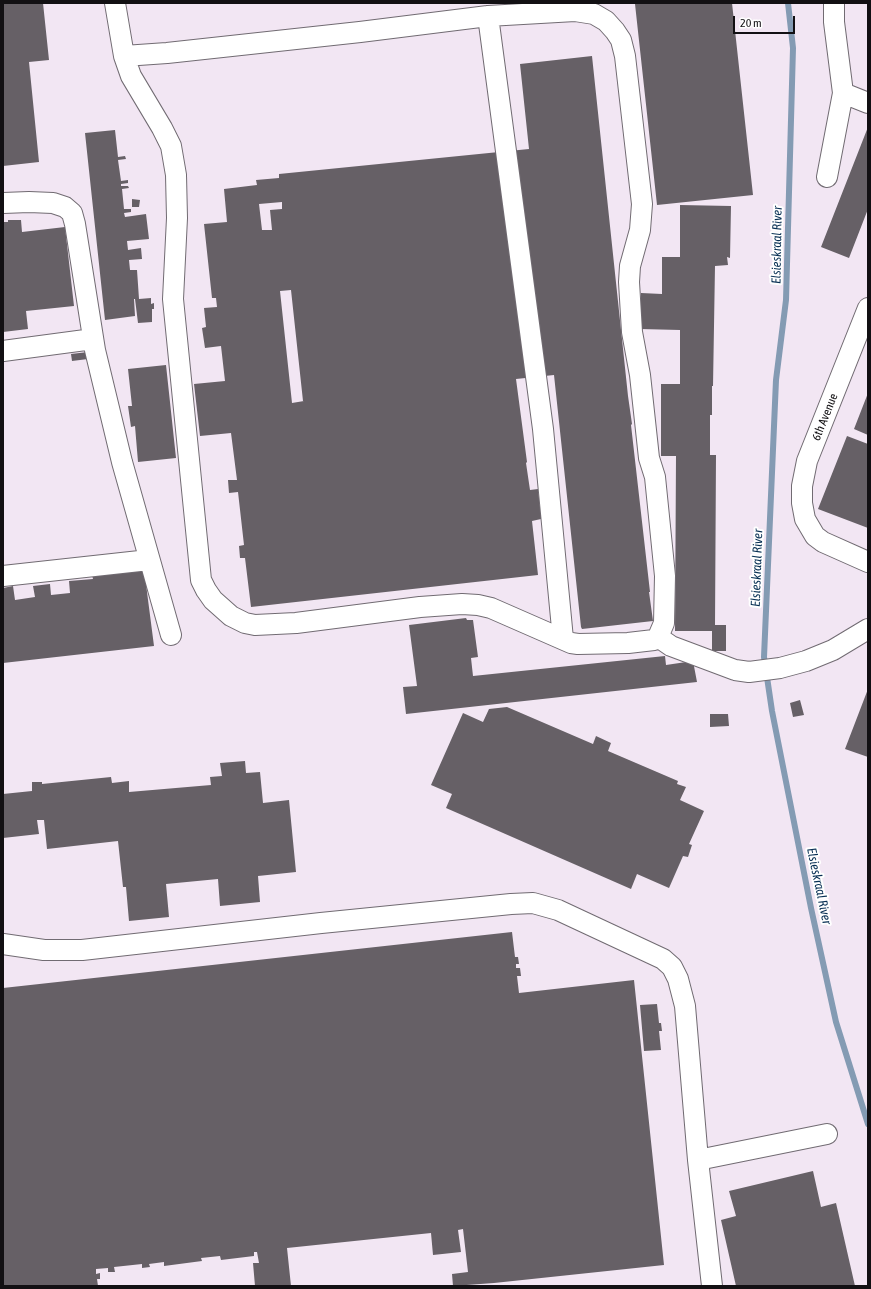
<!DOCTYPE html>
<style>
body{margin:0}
#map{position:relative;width:871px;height:1289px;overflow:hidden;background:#f9f2f9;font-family:"Asap Condensed",sans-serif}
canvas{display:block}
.frame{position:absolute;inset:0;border:4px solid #121013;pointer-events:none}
.scale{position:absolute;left:733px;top:16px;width:62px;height:18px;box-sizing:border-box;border:2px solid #121013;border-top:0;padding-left:5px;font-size:12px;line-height:14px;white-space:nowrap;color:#121013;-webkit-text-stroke:3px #fff;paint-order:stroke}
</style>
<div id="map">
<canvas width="871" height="1289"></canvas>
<div class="frame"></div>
<div class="scale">20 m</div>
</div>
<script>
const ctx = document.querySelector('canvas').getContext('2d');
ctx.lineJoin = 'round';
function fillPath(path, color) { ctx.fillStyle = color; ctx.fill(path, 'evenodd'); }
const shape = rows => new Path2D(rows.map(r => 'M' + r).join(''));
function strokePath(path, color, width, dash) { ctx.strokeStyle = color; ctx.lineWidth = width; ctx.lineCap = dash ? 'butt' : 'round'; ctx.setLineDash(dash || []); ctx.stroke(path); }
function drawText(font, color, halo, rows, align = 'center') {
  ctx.font = font + ' "Asap Condensed",sans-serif'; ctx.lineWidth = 4; ctx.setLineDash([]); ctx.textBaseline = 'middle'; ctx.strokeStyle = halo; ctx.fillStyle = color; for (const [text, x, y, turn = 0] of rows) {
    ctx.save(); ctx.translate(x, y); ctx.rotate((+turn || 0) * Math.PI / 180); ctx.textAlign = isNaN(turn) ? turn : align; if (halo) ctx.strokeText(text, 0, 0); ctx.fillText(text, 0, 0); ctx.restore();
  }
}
fillPath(shape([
 [3,3,868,3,868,1286,3,1286]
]), '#f2e6f3');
strokePath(shape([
 [788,3,793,48,786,300,776,380,764,657,772,711,811,908,836,1022,868,1124]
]), '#849bb3', 6);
fillPath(shape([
 [3,3,43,3,49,60,29,62,39,162,3,166],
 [644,3,732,3,753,195,657,205,635,4],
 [592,56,628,396,632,424,631,425,650,592,649,592,653,621,582,629,581,627,554,375,516,379,527,462,526,463,530,490,538,489,540,507,541,507,541,519,532,521,538,575,251,607,245,558,240,558,239,546,244,545,238,492,229,493,228,480,237,480,231,433,200,436,194,384,225,381,221,346,205,348,202,328,206,327,204,308,217,307,216,298,212,298,204,224,227,222,224,189,257,185,256,180,279,178,279,174,529,149,520,64],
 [282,202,282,209,270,210,272,230,262,230,259,204],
 [291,290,303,401,304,401,292,403,280,291],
 [868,127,868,209,849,258,821,247],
 [115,130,118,157,125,156,126,159,118,160,121,181,128,180,128,183,121,184,121,186,128,186,129,188,122,189,124,209,131,209,131,212,124,213,125,217,146,214,149,239,127,241,128,250,141,248,142,259,129,260,130,270,137,270,139,299,151,298,151,304,154,303,154,309,152,309,152,322,138,323,135,299,134,299,135,316,105,320,85,133],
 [132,199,140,200,139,207,132,207],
 [680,205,731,206,730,258,727,257,728,265,715,266,713,386,712,386,712,415,710,415,710,455,716,455,715,625,726,625,726,651,712,651,712,631,675,631,676,456,661,456,661,384,680,384,680,330,640,329,641,293,662,294,662,257,680,257],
 [8,220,21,220,22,232,65,227,74,306,26,311,28,329,3,332,3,222,8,222],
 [88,352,88,359,72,361,71,354],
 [166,365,176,458,138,462,135,426,131,427,128,406,132,406,128,369],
 [868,393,868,435,854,429],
 [847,436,868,444,868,528,818,509],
 [144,569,154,646,3,663,3,588,13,586,15,600,35,597,33,586,50,584,51,595,70,593,69,581,93,579,92,575],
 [466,618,467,620,473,620,478,657,471,658,473,676,665,656,666,665,693,661,697,682,406,714,403,687,417,686,409,625],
 [868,689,868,757,845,749],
 [800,700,804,715,793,717,790,703],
 [507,707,593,744,596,736,611,743,608,751,678,781,677,784,686,787,680,800,704,811,689,844,692,845,688,857,683,856,669,888,637,874,631,889,446,808,452,794,431,785,463,713,483,722,489,709],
 [710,714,728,714,729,726,710,727],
 [245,761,246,773,260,772,263,803,289,800,296,872,258,876,260,902,220,906,218,879,166,884,169,917,129,921,126,887,123,887,118,841,47,849,44,820,37,820,39,834,3,838,3,794,32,791,32,782,42,782,42,784,111,777,112,783,129,781,129,792,211,785,210,777,222,776,220,763],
 [512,932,515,957,518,957,519,964,516,964,516,968,520,968,521,976,517,976,519,993,634,980,664,1265,494,1283,453,1286,452,1274,468,1272,463,1229,458,1230,461,1252,433,1255,431,1233,287,1248,291,1286,255,1286,253,1263,259,1263,257,1252,254,1252,254,1256,221,1260,220,1256,201,1258,202,1261,164,1266,164,1262,149,1264,150,1267,142,1268,142,1264,114,1267,115,1272,108,1272,108,1268,96,1269,96,1274,100,1273,100,1279,97,1279,98,1286,3,1286,3,988],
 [657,1004,659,1023,661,1023,662,1031,659,1031,661,1050,644,1051,640,1005],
 [813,1171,821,1207,836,1203,855,1286,736,1286,721,1220,736,1216,729,1191]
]), '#666066');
const minor = shape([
 [115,3,124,56,131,76,162,128,171,146,176,175,177,218,173,299,201,580,206,590,213,600,231,616,245,623,255,625,296,623,420,607,462,604,478,605,491,608,571,643,578,644,628,643,654,640,658,637,664,623,665,576,655,477,649,458,640,375,632,332,629,282,630,266,640,230,642,204,625,56,621,40,615,31,606,21,594,14,575,11,488,16,360,32,167,53,124,56],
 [834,3,834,22,843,93,868,103],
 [488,16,543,429,563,639],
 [827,177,843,93],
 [3,203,29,202,53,203,65,207,72,213,75,224,95,350,122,462,171,635],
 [868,308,807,461,802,486,802,503,805,519,815,536,823,542,868,562],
 [3,351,93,339],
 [3,576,149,560],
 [658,637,671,646,735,670,749,672,780,668,806,661,833,650,868,629],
 [3,944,44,950,82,950,321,923,511,904,533,903,558,910,663,959,672,967,678,979,685,1006,698,1160,712,1286],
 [698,1160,827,1134]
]);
strokePath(minor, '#716b72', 22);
strokePath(minor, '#fff', 20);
drawText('12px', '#121013', '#fff', [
 ["6th Avenue",825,417,-68]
]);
drawText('italic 13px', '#072f53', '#fff', [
 ["Elsieskraal River",777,245,-89],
 ["Elsieskraal River",757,568,-88],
 ["Elsieskraal River",819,886,78]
]);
</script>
